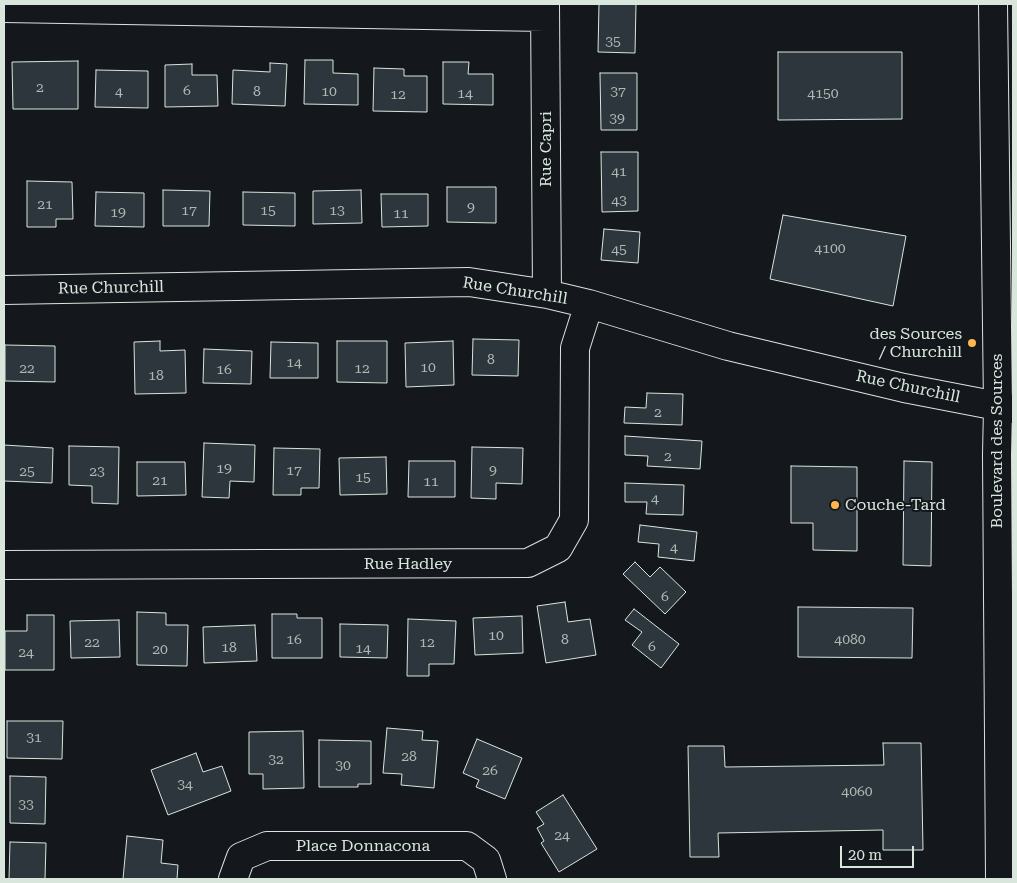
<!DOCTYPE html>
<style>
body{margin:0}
#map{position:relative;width:1017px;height:883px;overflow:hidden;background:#14181c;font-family:"Roboto Serif",serif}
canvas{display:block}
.frame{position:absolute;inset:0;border:5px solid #d8e6dc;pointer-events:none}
.scale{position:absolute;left:840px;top:846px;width:74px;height:22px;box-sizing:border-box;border:2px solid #d8e6dc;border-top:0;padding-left:6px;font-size:15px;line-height:18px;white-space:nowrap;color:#d8e6dc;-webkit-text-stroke:4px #14181c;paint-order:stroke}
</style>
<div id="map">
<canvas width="1017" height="883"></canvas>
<div class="frame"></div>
<div class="scale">20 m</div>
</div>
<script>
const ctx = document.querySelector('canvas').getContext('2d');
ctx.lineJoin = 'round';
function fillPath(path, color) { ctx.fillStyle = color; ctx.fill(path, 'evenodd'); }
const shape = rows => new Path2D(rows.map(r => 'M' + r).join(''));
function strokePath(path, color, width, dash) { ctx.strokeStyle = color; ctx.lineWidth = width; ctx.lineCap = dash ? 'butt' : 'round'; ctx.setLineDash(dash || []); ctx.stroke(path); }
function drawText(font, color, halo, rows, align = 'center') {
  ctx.font = font + ' "Roboto Serif",serif'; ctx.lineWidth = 4; ctx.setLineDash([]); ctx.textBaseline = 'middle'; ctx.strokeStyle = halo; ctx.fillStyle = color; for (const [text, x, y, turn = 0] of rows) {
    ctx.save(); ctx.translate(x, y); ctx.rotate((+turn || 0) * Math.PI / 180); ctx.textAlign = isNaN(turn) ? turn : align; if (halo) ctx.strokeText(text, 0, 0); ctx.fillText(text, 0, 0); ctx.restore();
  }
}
const building = shape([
 [599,4,636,4,635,53,598,52,599,4],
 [778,52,902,52,902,119,778,120,778,52],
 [305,60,333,60,333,73,358,74,358,105,304,104,305,60],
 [78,61,78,109,13,109,12,62,78,61],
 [443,62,469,62,468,74,493,74,493,105,443,104,443,62],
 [270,63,287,64,285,106,232,104,233,70,270,72,270,63],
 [192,64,192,75,217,75,218,106,165,107,165,65,192,64],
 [374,68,404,69,404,76,427,76,427,112,373,111,374,68],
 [96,70,148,71,148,108,95,107,96,70],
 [600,73,637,73,637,130,601,130,600,73],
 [601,152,638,152,638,211,602,212,601,152],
 [27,181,72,182,73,219,56,219,56,227,27,227,27,181],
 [447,187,496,187,496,223,447,222,447,187],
 [163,190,210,191,209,226,163,226,163,190],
 [361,190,362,223,313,224,313,191,361,190],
 [96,192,144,193,144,227,95,226,96,192],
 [243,192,295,193,295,226,243,225,243,192],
 [381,194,428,194,428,226,382,227,381,194],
 [783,215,906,236,893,306,770,279,783,215],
 [604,229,640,232,638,263,601,260,604,229],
 [473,339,519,340,518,376,472,375,473,339],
 [160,341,160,351,185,350,186,393,135,394,134,342,160,341],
 [337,341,387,341,387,383,337,382,337,341],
 [453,341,454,385,406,387,405,343,453,341],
 [271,342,318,343,318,378,270,378,271,342],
 [5,345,55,346,55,382,5,381,5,345],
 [204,349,252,351,251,384,203,383,204,349],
 [647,393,683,394,682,425,624,423,625,407,646,408,647,393],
 [625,436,702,441,700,469,647,466,648,456,625,455,625,436],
 [204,443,255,445,254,482,230,481,229,498,202,497,204,443],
 [4,445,53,448,52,483,4,481,4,445],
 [69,446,119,447,118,504,92,503,92,486,69,485,69,446],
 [472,447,523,448,522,484,496,483,496,499,471,498,472,447],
 [274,448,320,449,319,488,301,488,301,495,273,495,274,448],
 [386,457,387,494,340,495,339,458,386,457],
 [409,461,455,461,455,497,408,497,409,461],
 [904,461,932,462,931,566,903,565,904,461],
 [137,462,185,462,186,495,137,496,137,462],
 [791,466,857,467,857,551,813,550,813,523,791,523,791,466],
 [625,483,684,485,683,515,646,514,647,502,625,502,625,483],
 [640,525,697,532,694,561,658,557,659,544,638,542,640,525],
 [635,562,650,577,660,567,686,592,665,614,623,574,635,562],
 [565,602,568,622,590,619,596,655,546,663,537,606,565,602],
 [798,607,913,608,912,658,798,657,798,607],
 [634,609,679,644,661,668,632,645,642,632,625,620,634,609],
 [137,612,166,613,166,625,188,625,187,666,137,665,137,612],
 [272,614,297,614,297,618,322,618,322,658,272,658,272,614],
 [27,615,54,615,54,670,5,670,5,631,27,631,27,615],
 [522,616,523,653,475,655,473,618,522,616],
 [408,619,456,621,454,664,429,664,429,676,407,676,408,619],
 [119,620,120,657,71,658,70,621,119,620],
 [340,624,388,625,387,658,340,657,340,624],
 [255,625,257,661,204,663,203,627,255,625],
 [7,721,63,721,62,759,7,758,7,721],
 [387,728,423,731,422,740,438,741,434,788,401,785,402,774,383,773,387,728],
 [303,731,304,788,263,789,263,774,249,774,249,732,303,731],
 [477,739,522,758,505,799,476,787,479,780,463,773,477,739],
 [319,740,371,741,371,784,358,784,358,787,319,787,319,740],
 [883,743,921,743,923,850,883,850,883,830,718,833,719,857,690,857,688,746,724,746,725,767,884,765,883,743],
 [196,753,203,772,222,766,231,791,168,815,151,770,196,753],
 [10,776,46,777,45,824,10,823,10,776],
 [563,795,597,849,559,872,541,843,544,841,537,828,544,824,536,812,563,795],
 [127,836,163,840,161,863,178,865,177,879,123,879,127,836],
 [10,842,46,843,45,879,9,879,10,842]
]);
fillPath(building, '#2c363c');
strokePath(building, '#d8e6dc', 1);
const minor = shape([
 [545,4,547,294],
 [4,8,545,17],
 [4,290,469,282,547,294,589,304,728,346,904,388,1013,409],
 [4,565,528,563,558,548,574,520,575,348,589,304],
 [233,879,241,857,267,846,467,846,486,860,492,879]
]);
const major = shape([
 [993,4,998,407,997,455,1000,879]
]);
strokePath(minor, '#d8e6dc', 30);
strokePath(major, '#d8e6dc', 30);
strokePath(minor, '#14181c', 28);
strokePath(major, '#14181c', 28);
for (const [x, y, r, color] of [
 [972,343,5,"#ffb74d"],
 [835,505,5,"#ffb74d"]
]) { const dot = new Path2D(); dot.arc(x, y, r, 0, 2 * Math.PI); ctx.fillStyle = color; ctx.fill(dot); strokePath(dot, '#14181c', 2); }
drawText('14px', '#adbab4', null, [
 ["35",613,42],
 ["2",40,88],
 ["6",187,91],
 ["4",119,92],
 ["8",257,92],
 ["10",329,92],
 ["37",618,92],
 ["14",465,94],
 ["4150",823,94],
 ["12",398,95],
 ["39",617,119],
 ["41",619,172],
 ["43",619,201],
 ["21",45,205],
 ["9",471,208],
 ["17",189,211],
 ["15",268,211],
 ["13",337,211],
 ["19",118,213],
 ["11",401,214],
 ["4100",830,249],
 ["45",619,250],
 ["8",491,360],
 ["14",294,363],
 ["10",428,368],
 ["22",27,369],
 ["12",362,369],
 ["16",224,370],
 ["18",156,376],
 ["2",658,413],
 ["2",668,457],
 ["19",224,469],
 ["17",294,471],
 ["9",493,471],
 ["25",27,472],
 ["23",97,472],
 ["15",363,478],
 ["21",160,481],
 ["11",431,482],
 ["4",655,499],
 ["4",674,548],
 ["6",665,597],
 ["10",496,636],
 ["16",294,640],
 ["8",565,640],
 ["4080",850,640],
 ["22",92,643],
 ["12",427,643],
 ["6",652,647],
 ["18",229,648],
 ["14",363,649],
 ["20",160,650],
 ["24",26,653],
 ["31",34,738],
 ["28",409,757],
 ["32",276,760],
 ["30",343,766],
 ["26",490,771],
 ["34",185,785],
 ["4060",857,792],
 ["33",26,805],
 ["24",562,836]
]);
drawText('16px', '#d8e6dc', '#14181c', [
 ["Rue Capri",546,149,-90],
 ["Rue Churchill",111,288,-1],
 ["Rue Churchill",515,291,9],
 ["Rue Churchill",908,387,12],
 ["Boulevard des Sources",997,441,-90],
 ["Rue Hadley",408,564],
 ["Place Donnacona",363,846]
]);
drawText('16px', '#d8e6dc', '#14181c', [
 ["des Sources",962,334],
 ["/ Churchill",962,352],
 ["Couche-Tard",845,505,"left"]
], 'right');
</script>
